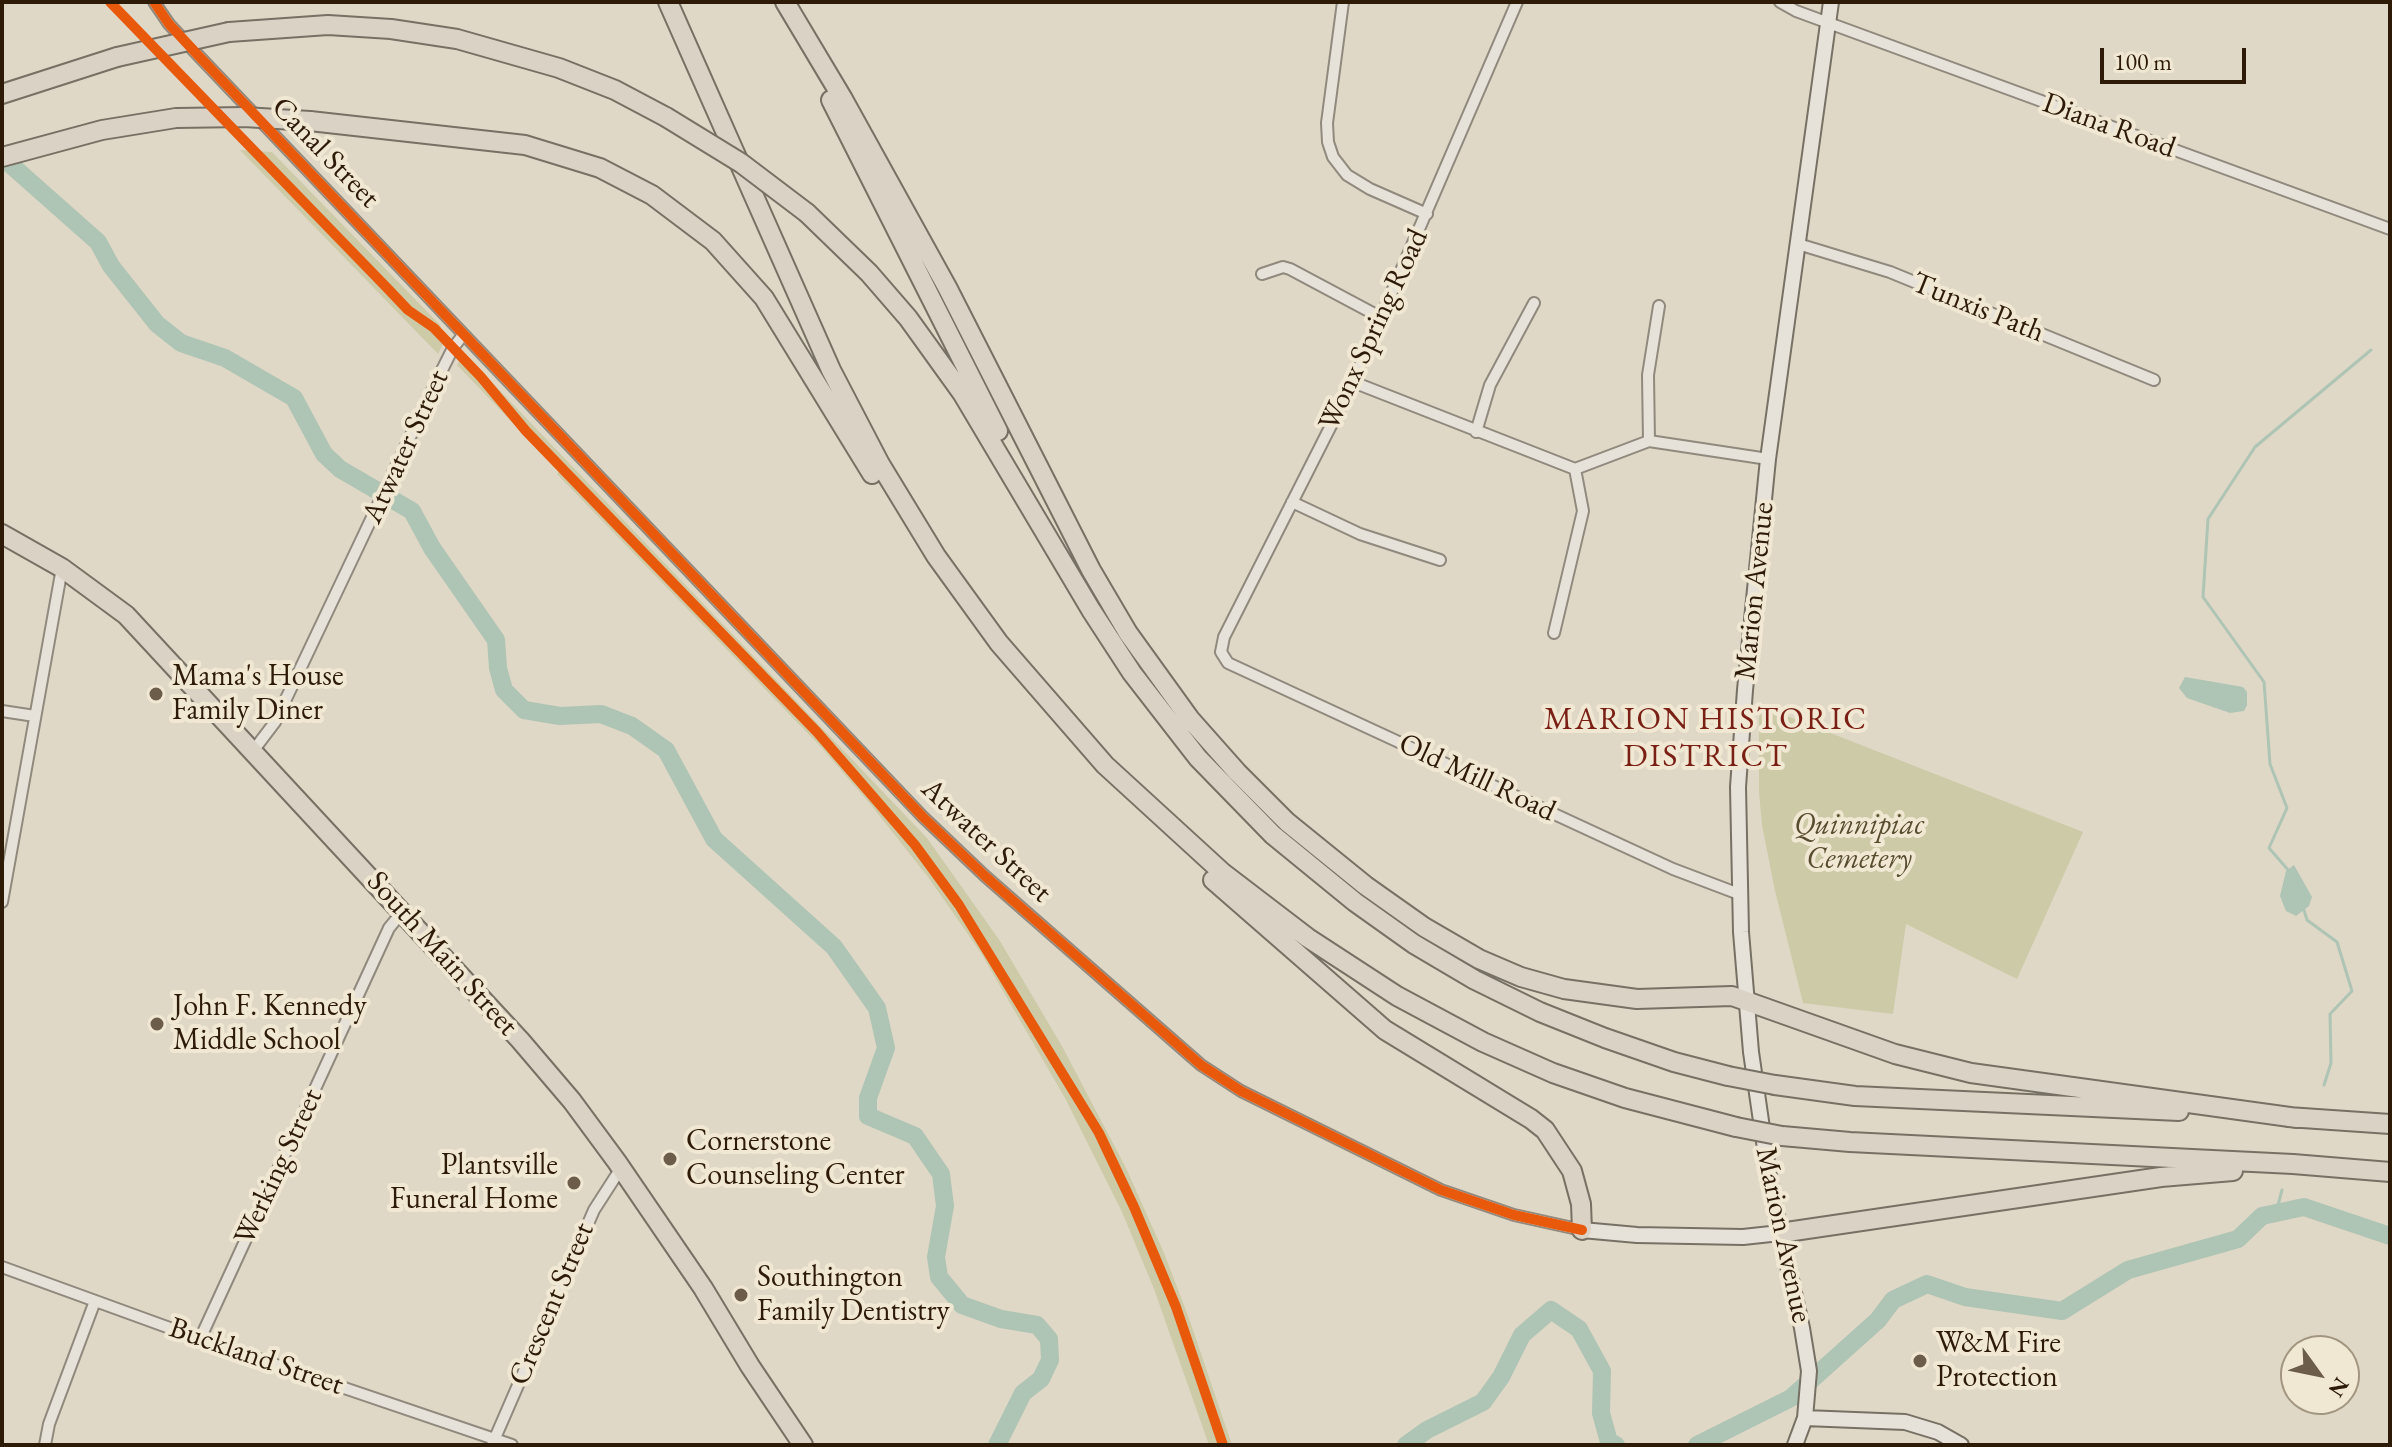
<!DOCTYPE html>
<style>
body{margin:0}
#map{position:relative;width:2392px;height:1447px;overflow:hidden;background:#e0d8c6;font-family:"EB Garamond",serif}
canvas{display:block}
.frame{position:absolute;inset:0;border:4px solid #2d1a07;pointer-events:none}
.north{position:absolute;left:2280px;top:1335px;width:80px;height:80px;box-sizing:border-box;background:#f1e8d3;border:2px solid #a39681;border-radius:50%;rotate:123deg;font-size:22px;font-weight:700;line-height:32px;text-align:center;color:#2d1a07}
.north::after{content:'';display:block;margin:auto;width:28px;height:36px;background:#6c5c4a;clip-path:polygon(50% 0,100% 100%,50% 72%,0 100%)}
.scale{position:absolute;left:2100px;top:48px;width:146px;height:36px;box-sizing:border-box;border:4px solid #2d1a07;border-top:0;padding-left:10px;font-size:24px;line-height:28px;white-space:nowrap;color:#2d1a07;-webkit-text-stroke:6px #f1e8d3;paint-order:stroke}
</style>
<div id="map">
<canvas width="2392" height="1447"></canvas>
<div class="frame"></div>
<div class="north">N</div>
<div class="scale">100 m</div>
</div>
<script>
const ctx = document.querySelector('canvas').getContext('2d');
ctx.lineJoin = 'round';
function fillPath(path, color) { ctx.fillStyle = color; ctx.fill(path, 'evenodd'); }
const shape = rows => new Path2D(rows.map(r => 'M' + r).join(''));
function strokePath(path, color, width, dash) { ctx.strokeStyle = color; ctx.lineWidth = width; ctx.lineCap = dash ? 'butt' : 'round'; ctx.setLineDash(dash || []); ctx.stroke(path); }
function drawText(font, color, halo, rows, align = 'center') {
  ctx.font = font + ' "EB Garamond",serif'; ctx.lineWidth = 8; ctx.setLineDash([]); ctx.textBaseline = 'middle'; ctx.strokeStyle = halo; ctx.fillStyle = color; for (const [text, x, y, turn = 0] of rows) {
    ctx.save(); ctx.translate(x, y); ctx.rotate((+turn || 0) * Math.PI / 180); ctx.textAlign = isNaN(turn) ? turn : align; if (halo) ctx.strokeText(text, 0, 0); ctx.fillText(text, 0, 0); ctx.restore();
  }
}
fillPath(shape([
 [240,150,272,152,440,325,445,340,438,354],
 [464,353,927,838,1000,941,1063,1048,1126,1168,1164,1253,1190,1321,1232,1445,1209,1445,1154,1289,1122,1212,1065,1098,981,953,928,877,871,805,821,747,557,474,559,471,457,365],
 [1759,705,2083,832,2017,979,1906,924,1893,1014,1803,1003,1775,891,1762,825,1759,792]
]), '#cccaa7');
fillPath(shape([
 [2185,677,2243,687,2247,692,2247,705,2244,711,2230,713,2187,698,2179,688],
 [2294,865,2312,897,2309,906,2296,916,2286,911,2280,896,2286,871]
]), '#aec4b4');
strokePath(shape([
 [2289,871,2269,848,2287,808,2270,764,2264,682,2203,597,2208,519,2255,447,2371,350],
 [2303,907,2307,920,2337,942,2352,991,2330,1014,2331,1063,2324,1085],
 [2276,1213,2282,1190]
]), '#aec4b4', 3);
strokePath(shape([
 [2,157,98,242,111,266,157,324,181,343,225,358,294,398,324,454,340,469,412,511,432,548,496,640,498,668,504,690,524,710,560,716,601,714,632,726,666,750,714,839,834,947,877,1008,886,1048,868,1098,868,1116,915,1136,941,1174,945,1206,936,1257,939,1277,962,1305,1001,1319,1037,1325,1049,1339,1050,1360,1041,1379,1023,1393,997,1445],
 [1406,1445,1427,1430,1483,1402,1501,1377,1522,1335,1551,1310,1579,1329,1602,1371,1601,1413,1609,1442,1616,1445],
 [1697,1445,1791,1398,1878,1320,1893,1300,1927,1284,1965,1297,2062,1311,2128,1270,2238,1239,2262,1216,2304,1207,2390,1236]
]), '#aec4b4', 18);
const street = shape([
 [154,2,169,24,195,52,923,817,985,876,1201,1065,1241,1091,1441,1190,1514,1215,1582,1230],
 [1343,2,1327,123,1328,142,1333,157,1347,175,1370,189,1427,214],
 [1517,2,1353,382,1224,637,1221,652,1228,663,1673,869,1739,894],
 [1780,2,1796,11,2390,229],
 [1798,244,1890,272,2154,380],
 [1262,274,1283,267,1290,269,1380,317],
 [1353,382,1575,469,1649,441,1768,459],
 [1476,432,1490,385,1534,303],
 [1649,441,1648,375,1659,306],
 [1292,502,1360,534,1440,560],
 [1554,633,1583,511,1575,469],
 [2,711,35,716],
 [253,751,275,722,440,374,453,348,463,335],
 [2,902,62,568],
 [2,1267,200,1339,512,1445],
 [200,1339,389,928,403,911],
 [45,1445,49,1424,95,1301],
 [492,1445,594,1210,621,1168]
]);
const secondary = shape([
 [1582,1230,1637,1235,1743,1237,1780,1233],
 [1805,1418,1905,1422,1938,1432,1961,1445],
 [1795,1445,1805,1418,1809,1371,1802,1328,1771,1190,1751,1052,1741,932,1738,787,1745,690,1768,459,1831,2]
]);
const highway = shape([
 [668,2,831,370,880,464,936,556,999,643,1105,765,1223,873,1308,938,1397,996,1483,1042,1553,1073,1625,1098,1736,1127],
 [785,2,843,99,947,287,1091,570,1128,633,1190,719,1237,772,1287,822,1366,886,1424,927,1479,959,1521,977,1564,989,1637,999,1732,996,1895,1054,1971,1073,2297,1118],
 [229,32,328,25,391,29,457,39,559,68,615,90,666,117],
 [2,94,117,57],
 [831,100,998,431],
 [310,121,525,145,600,168,652,195,713,241,764,298,872,474],
 [2,157,102,130,176,118],
 [807,213,869,273,908,318,962,393,1091,610,1132,673,1198,758,1273,835,1355,902,1414,944,1475,980,1540,1012,1605,1038,1674,1062,1728,1076],
 [2,534,62,568,126,615,520,1040,572,1101,617,1162,703,1288,750,1366,803,1445],
 [1213,880,1385,1030,1531,1119,1545,1130,1572,1171,1581,1204,1582,1230],
 [1775,1085,1855,1096,2179,1111],
 [2288,1117,2390,1124],
 [1782,1136,1850,1142,2293,1164,2390,1172],
 [1780,1233,2161,1177,2233,1171]
]);
strokePath(street, '#90897d', 14);
strokePath(secondary, '#777064', 18);
strokePath(highway, '#777064', 22);
strokePath(street, '#e6e2da', 10);
strokePath(secondary, '#e6e2da', 14);
strokePath(highway, '#dad2c4', 18);
const highwayBridge = shape([
 [117,57,229,32],
 [666,117,741,163,807,213],
 [176,118,244,117,310,121],
 [1728,1076,1775,1085],
 [1736,1127,1782,1136]
]);
strokePath(highwayBridge, '#777064', 22, []);
strokePath(highwayBridge, '#dad2c4', 18);
strokePath(shape([
 [110,2,390,291,408,310,434,328,481,377,526,431,817,732,915,845,959,905,1099,1133,1134,1207,1176,1307,1223,1445],
 [154,2,169,24,195,52,923,817,985,876,1201,1065,1241,1091,1441,1190,1514,1215,1582,1230]
]), '#e8590c', 10);
for (const [x, y, r, color] of [
 [156,694,8,"#6c5c4a"],
 [157,1024,8,"#6c5c4a"],
 [670,1159,8,"#6c5c4a"],
 [574,1183,8,"#6c5c4a"],
 [741,1295,8,"#6c5c4a"],
 [1920,1361,8,"#6c5c4a"]
]) { const dot = new Path2D(); dot.arc(x, y, r, 0, 2 * Math.PI); ctx.fillStyle = color; ctx.fill(dot); strokePath(dot, '#f1e8d3', 3); }
drawText('30px', '#2d1a07', '#f1e8d3', [
 ["Diana Road",2109,126,20],
 ["Canal Street",325,153,46],
 ["Tunxis Path",1978,308,22],
 ["Wonx Spring Road",1374,330,-65],
 ["Atwater Street",406,447,-65],
 ["Marion Avenue",1755,591,-84],
 ["Old Mill Road",1477,778,25],
 ["Atwater Street",986,841,43],
 ["South Main Street",442,954,48],
 ["Werking Street",279,1167,-65],
 ["Marion Avenue",1783,1235,78],
 ["Crescent Street",552,1304,-67],
 ["Buckland Street",256,1357,19]
]);
drawText('30px', '#2d1a07', '#f1e8d3', [
 ["Mama's House",172,677],
 ["Family Diner",172,711],
 ["John F. Kennedy",173,1007],
 ["Middle School",173,1041],
 ["Cornerstone",686,1142],
 ["Counseling Center",686,1176],
 ["Plantsville",558,1166,"right"],
 ["Funeral Home",558,1200,"right"],
 ["Southington",757,1278],
 ["Family Dentistry",757,1312],
 ["W&M Fire",1936,1344],
 ["Protection",1936,1378]
], 'left');
drawText('italic 30px', '#584c2f', '#f1e8d3', [
 ["Quinnipiac",1859,826],
 ["Cemetery",1859,860]
]);
ctx.letterSpacing = '2px';
drawText('32px', '#7a1f14', '#f1e8d3', [
 ["MARION HISTORIC",1706,720],
 ["DISTRICT",1706,757]
]);
ctx.letterSpacing = '0px';
</script>
